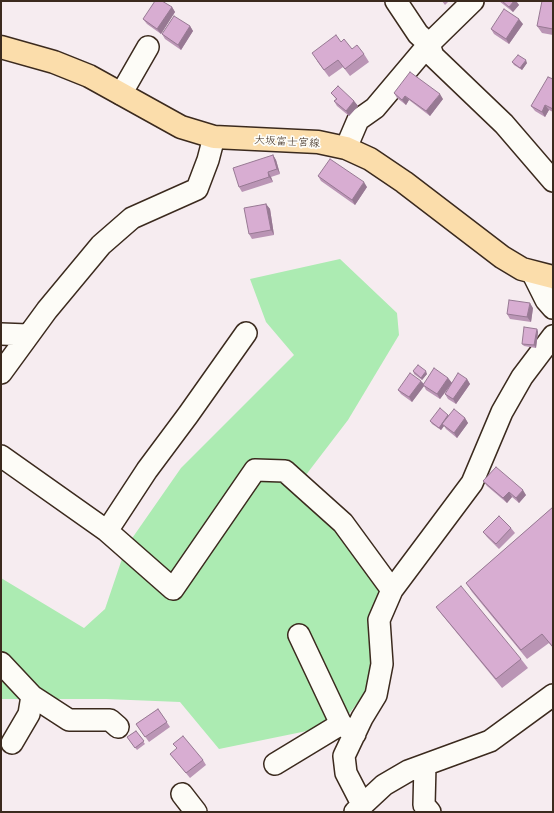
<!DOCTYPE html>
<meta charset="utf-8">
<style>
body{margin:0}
#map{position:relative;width:554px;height:813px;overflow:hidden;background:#f6ecf0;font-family:"Playpen Sans",sans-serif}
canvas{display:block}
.frame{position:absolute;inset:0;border:2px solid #3b2a1e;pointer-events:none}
</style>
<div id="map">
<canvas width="554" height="813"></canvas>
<div class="frame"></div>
</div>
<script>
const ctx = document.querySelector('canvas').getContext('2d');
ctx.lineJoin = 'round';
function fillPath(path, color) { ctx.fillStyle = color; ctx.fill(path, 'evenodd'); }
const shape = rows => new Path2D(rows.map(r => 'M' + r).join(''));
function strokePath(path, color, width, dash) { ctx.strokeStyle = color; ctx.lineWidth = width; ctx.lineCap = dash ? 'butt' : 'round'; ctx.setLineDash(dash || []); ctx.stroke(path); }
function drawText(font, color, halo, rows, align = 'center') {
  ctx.font = font + ' "Playpen Sans","Klee One",sans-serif'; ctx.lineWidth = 3.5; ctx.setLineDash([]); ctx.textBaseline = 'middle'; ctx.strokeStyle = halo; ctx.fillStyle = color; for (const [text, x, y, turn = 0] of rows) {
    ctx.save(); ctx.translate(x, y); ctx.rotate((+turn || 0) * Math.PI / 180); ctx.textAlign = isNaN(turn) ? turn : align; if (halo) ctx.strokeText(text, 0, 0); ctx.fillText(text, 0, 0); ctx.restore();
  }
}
fillPath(shape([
 [340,259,397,313,399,335,348,420,299,484,383,590,380,674,341,724,219,749,180,702,106,699,1,699,1,578,84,628,105,609,126,547,181,468,294,355,266,322,250,279]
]), '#acebb2');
const minor = shape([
 [396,1,418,34,429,44,433,56,504,124,553,181],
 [121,94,148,47],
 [346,148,358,120,375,108,429,44,473,1],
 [532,272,546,300,553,308],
 [1,334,28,335],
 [1,373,47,310,101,245,132,218,197,189,208,160,214,137],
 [1,456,107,531,173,589,255,470,285,471,343,523,392,590],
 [107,531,147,470,188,415,246,333],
 [299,635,341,724,355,734],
 [1,663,32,696,29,714,12,743],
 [32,696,69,720,110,720,118,727],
 [275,764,341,724],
 [425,765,424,805,430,812],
 [182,794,196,812],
 [362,804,346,773,344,756,362,718,376,695,382,664,379,620,392,590,472,483,502,412,522,377,553,336],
 [355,812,384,785,408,771,490,741,553,695]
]);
const major = shape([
 [1,47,54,62,89,76,181,127,214,137,318,142,346,148,370,159,404,182,502,257,522,269,553,277]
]);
strokePath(minor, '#3b2a1e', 24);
strokePath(major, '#3b2a1e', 25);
strokePath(minor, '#fdfcf7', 21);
strokePath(major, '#fbddab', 22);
fillPath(shape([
 [442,1,449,1,445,5],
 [499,1,516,1,519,5,513,12],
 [553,1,553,35,542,33,537,26],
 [172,7,175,12,161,34,147,24,143,19],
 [523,24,509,44,494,34,491,29],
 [190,26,193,31,181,50,165,39,162,34],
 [341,42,352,49,364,54,369,62,350,76,343,67,329,77,317,61],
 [512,62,527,63,522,70,514,65],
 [553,79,553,112,549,110,545,117,535,111,531,106],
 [331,93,354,101,358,106,349,116,337,106,334,101,336,99],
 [394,93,443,99,430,116,409,100,406,105,397,98],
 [273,155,276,160,280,174,271,177,273,182,242,192,239,187],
 [318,176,367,187,355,205,321,181],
 [266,204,270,209,274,235,252,239,249,234],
 [533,308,531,322,510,319,507,314],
 [537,329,538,332,536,348,524,346,522,344],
 [413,371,427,374,422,380,414,374],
 [448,378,452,383,440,399,426,390,424,386,412,402,401,394,398,390],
 [467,379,470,384,456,404,448,399,445,394],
 [449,415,465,418,468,423,457,438,446,429,444,426,441,430,432,424,430,421],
 [483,481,526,495,519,503,512,497,507,503,487,486],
 [553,507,553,648,549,643,527,659,472,592,466,583],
 [511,528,515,533,499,549,487,537,483,532],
 [436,607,521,659,528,668,502,688,443,616],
 [158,709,170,727,149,742,136,724],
 [136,731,145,744,137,750,127,737],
 [170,754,203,760,206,765,190,778]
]), '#ba95b5');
fillPath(shape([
 [514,1,516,1,519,5,513,12,509,7],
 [172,7,175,12,161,34,157,29],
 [519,19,523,24,509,44,506,39],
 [190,26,193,31,181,50,178,45],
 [526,60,527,63,522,70,520,68],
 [440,94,443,99,430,116,426,111],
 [405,96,409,100,406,105,402,100],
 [354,101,358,106,349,116,346,111],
 [545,105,549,110,545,117,542,112],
 [273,155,276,160,280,174,277,169],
 [268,172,271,177,273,182,269,177],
 [364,182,367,187,355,205,352,200],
 [266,204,270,209,274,235,271,230],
 [530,303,533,308,531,322,527,317],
 [537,329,538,332,536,348,534,345],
 [426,371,427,374,422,380,421,378],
 [448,378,452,383,440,399,437,394],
 [467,379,470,384,456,404,453,399],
 [421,381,425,385,423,385,424,386,412,402,409,397],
 [448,415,450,417,442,424,444,426,441,430,439,428],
 [465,418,468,423,457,438,454,433],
 [523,490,526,495,519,503,516,498],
 [509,492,512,497,507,503,503,498]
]), '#977993');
const building = shape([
 [155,1,162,1,172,7,157,29,143,19,155,1],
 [502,1,514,1,509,7,502,1],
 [542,1,553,1,553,29,537,26,542,1],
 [504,9,519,19,506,39,491,29,504,9],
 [174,16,190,26,178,45,162,34,174,16],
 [336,35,341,42,344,39,352,49,357,45,364,54,345,69,338,60,324,70,312,53,336,35],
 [518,55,526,60,520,68,512,62,518,55],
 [410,72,440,94,426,111,405,96,402,100,394,93,410,72],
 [548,77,553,79,553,109,545,105,542,112,531,106,548,77],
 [338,86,354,101,346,111,334,101,337,99,331,93,338,86],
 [273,155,277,169,268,172,269,177,239,187,233,168,273,155],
 [330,159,364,182,352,200,318,176,330,159],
 [266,204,271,230,249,234,244,208,266,204],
 [509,300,530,303,527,317,507,314,509,300],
 [524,327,537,329,534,345,522,344,524,327],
 [418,365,426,371,421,378,413,371,418,365],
 [434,368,448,378,437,394,423,385,434,368],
 [410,373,421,381,409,397,398,390,410,373],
 [458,373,467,379,453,399,445,394,458,373],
 [440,408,448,415,439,428,430,421,440,408],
 [454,409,465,418,454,433,442,424,454,409],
 [496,467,523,490,516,498,509,492,503,498,483,481,496,467],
 [553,507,553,647,542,634,521,650,466,583,553,507],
 [499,516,511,528,496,544,483,532,499,516],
 [461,586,521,659,496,679,436,607,461,586],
 [158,709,167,722,145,737,136,724,158,709],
 [136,731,144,741,135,748,127,737,136,731],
 [183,736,203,760,186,773,170,754,177,748,173,744,183,736]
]);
fillPath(building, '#d8add2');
strokePath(building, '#977993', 1);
drawText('11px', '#3b2a1e', '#fdfcf7', [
 ["大坂富士宮線",287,142,3]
]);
</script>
